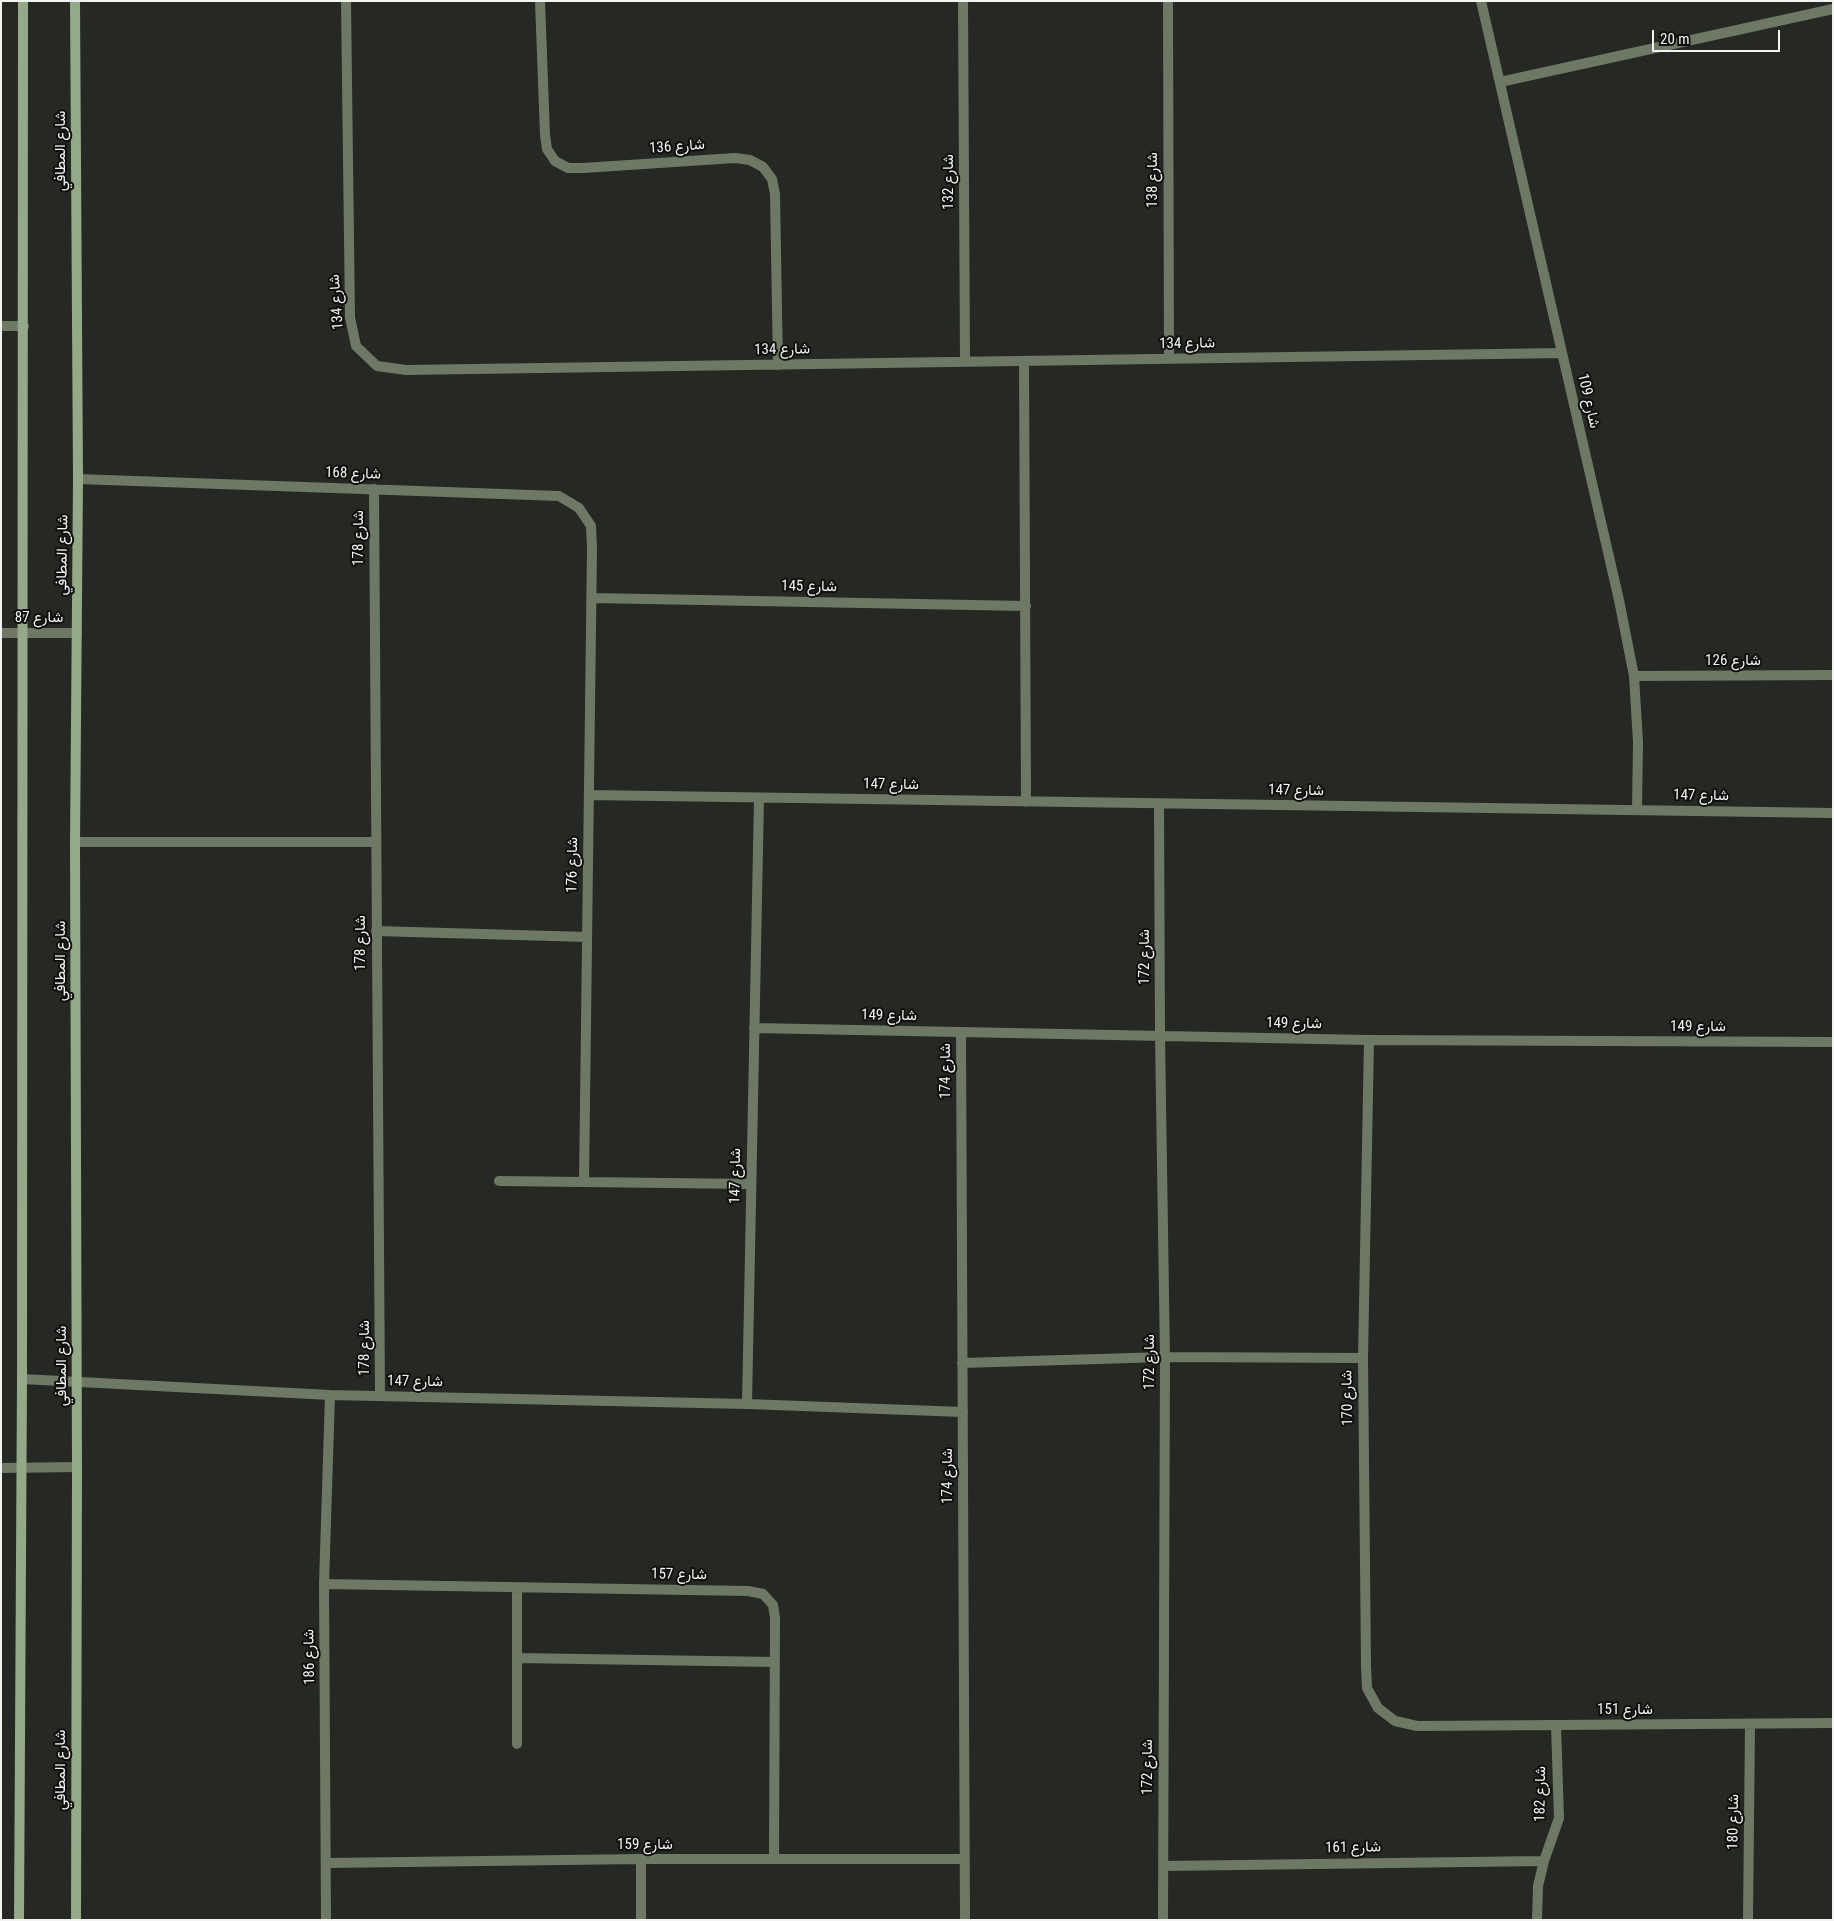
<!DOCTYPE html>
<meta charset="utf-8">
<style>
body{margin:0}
#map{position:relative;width:1834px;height:1921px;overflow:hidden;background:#252823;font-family:"Roboto Condensed",sans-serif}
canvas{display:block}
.frame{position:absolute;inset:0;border:2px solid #f2f4f1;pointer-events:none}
.scale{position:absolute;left:1652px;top:30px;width:128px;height:22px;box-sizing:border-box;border:2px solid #f2f4f1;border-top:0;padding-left:6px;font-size:15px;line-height:18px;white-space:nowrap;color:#f2f4f1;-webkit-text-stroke:4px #0f100e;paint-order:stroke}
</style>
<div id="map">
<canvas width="1834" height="1921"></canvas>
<div class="frame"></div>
<div class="scale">20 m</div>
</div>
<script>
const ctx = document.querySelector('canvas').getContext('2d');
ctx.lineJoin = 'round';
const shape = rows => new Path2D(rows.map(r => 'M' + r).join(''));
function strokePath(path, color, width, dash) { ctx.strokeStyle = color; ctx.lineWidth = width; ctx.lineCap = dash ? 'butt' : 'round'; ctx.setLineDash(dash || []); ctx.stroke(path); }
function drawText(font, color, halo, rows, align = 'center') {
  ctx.font = font + ' "Roboto Condensed",Vazirmatn,sans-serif'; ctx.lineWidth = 4; ctx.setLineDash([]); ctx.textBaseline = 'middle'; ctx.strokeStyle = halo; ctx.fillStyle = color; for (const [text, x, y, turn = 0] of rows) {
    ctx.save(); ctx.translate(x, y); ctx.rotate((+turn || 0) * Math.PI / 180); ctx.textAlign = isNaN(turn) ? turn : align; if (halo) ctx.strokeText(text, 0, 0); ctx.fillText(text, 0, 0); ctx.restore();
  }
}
strokePath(shape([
 [75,842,376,842]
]), '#6d7965', 10);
strokePath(shape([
 [346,1,350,317,356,346,377,366,406,370,1562,353],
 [540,1,545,135,547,149,555,161,568,168,583,168,735,158,750,160,763,167,772,179,775,194,778,365],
 [963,1,965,362],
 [1168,1,1169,359],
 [1481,1,1619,600,1634,676,1638,742,1637,810],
 [1500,82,1833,9],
 [1,326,24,326],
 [1024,361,1026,802],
 [78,479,559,496,579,508,591,526,592,548,584,1182],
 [374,489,380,1396],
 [592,598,1026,606],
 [1,633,77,633],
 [1634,676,1833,675],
 [589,795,1833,813],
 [1159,804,1160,1036,1165,1357,1163,1920],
 [376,931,587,937],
 [754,1028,1369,1040,1833,1042],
 [961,1032,965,1920],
 [1369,1040,1363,1358,1366,1666,1367,1688,1378,1708,1395,1721,1417,1726,1833,1723],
 [499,1181,751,1184],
 [962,1363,1165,1357,1363,1358],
 [22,1379,330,1395,747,1404,963,1412],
 [747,1404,759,798],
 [1,1468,77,1467],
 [324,1584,748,1591,763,1594,773,1605,775,1618,774,1859],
 [517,1658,775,1662],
 [517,1744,517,1588],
 [327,1863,641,1859,964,1859],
 [1163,1866,1544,1861],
 [326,1920,324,1584,330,1395],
 [641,1920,641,1859],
 [1537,1920,1538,1886,1544,1861,1559,1818,1556,1725],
 [1748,1920,1750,1724]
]), '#6d7965', 10);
strokePath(shape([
 [75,1,78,479,75,842,77,1467,76,1920],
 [19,1920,22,1379,23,1]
]), '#94a987', 10);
drawText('15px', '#f2f4f1', '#0f100e', [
 ["شارع 136",677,147,-4],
 ["شارع المطافي",61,151,-90],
 ["شارع 138",1153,180,-90],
 ["شارع 132",949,182,-90],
 ["شارع 134",337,302,-94],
 ["شارع 134",1187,344,-1],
 ["شارع 134",782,350,-1],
 ["شارع 109",1588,401,77],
 ["شارع 168",353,474,2],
 ["شارع 178",359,538,-90],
 ["شارع المطافي",63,555,-89],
 ["شارع 145",809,587,1],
 ["شارع 87",39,618],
 ["شارع 126",1733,661],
 ["شارع 147",891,785,1],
 ["شارع 147",1296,791,1],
 ["شارع 147",1701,796,1],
 ["شارع 176",573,865,-89],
 ["شارع 178",361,943,-90],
 ["شارع 172",1145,957,-90],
 ["شارع المطافي",61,961,-90],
 ["شارع 149",889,1016,1],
 ["شارع 149",1294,1024,1],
 ["شارع 149",1698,1027],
 ["شارع 174",946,1071,-90],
 ["شارع 147",736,1176,-89],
 ["شارع 178",365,1348,-90],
 ["شارع 172",1150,1362,-90],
 ["شارع المطافي",62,1366,-90],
 ["شارع 147",415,1382,1],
 ["شارع 170",1348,1398,-91],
 ["شارع 174",948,1476,-90],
 ["شارع 157",679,1575,1],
 ["شارع 186",310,1657,-91],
 ["شارع 151",1625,1710],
 ["شارع 172",1148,1767,-90],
 ["شارع المطافي",61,1770,-90],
 ["شارع 182",1541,1794,-89],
 ["شارع 180",1734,1822,-89],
 ["شارع 159",645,1845],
 ["شارع 161",1353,1848,-1]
]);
</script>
